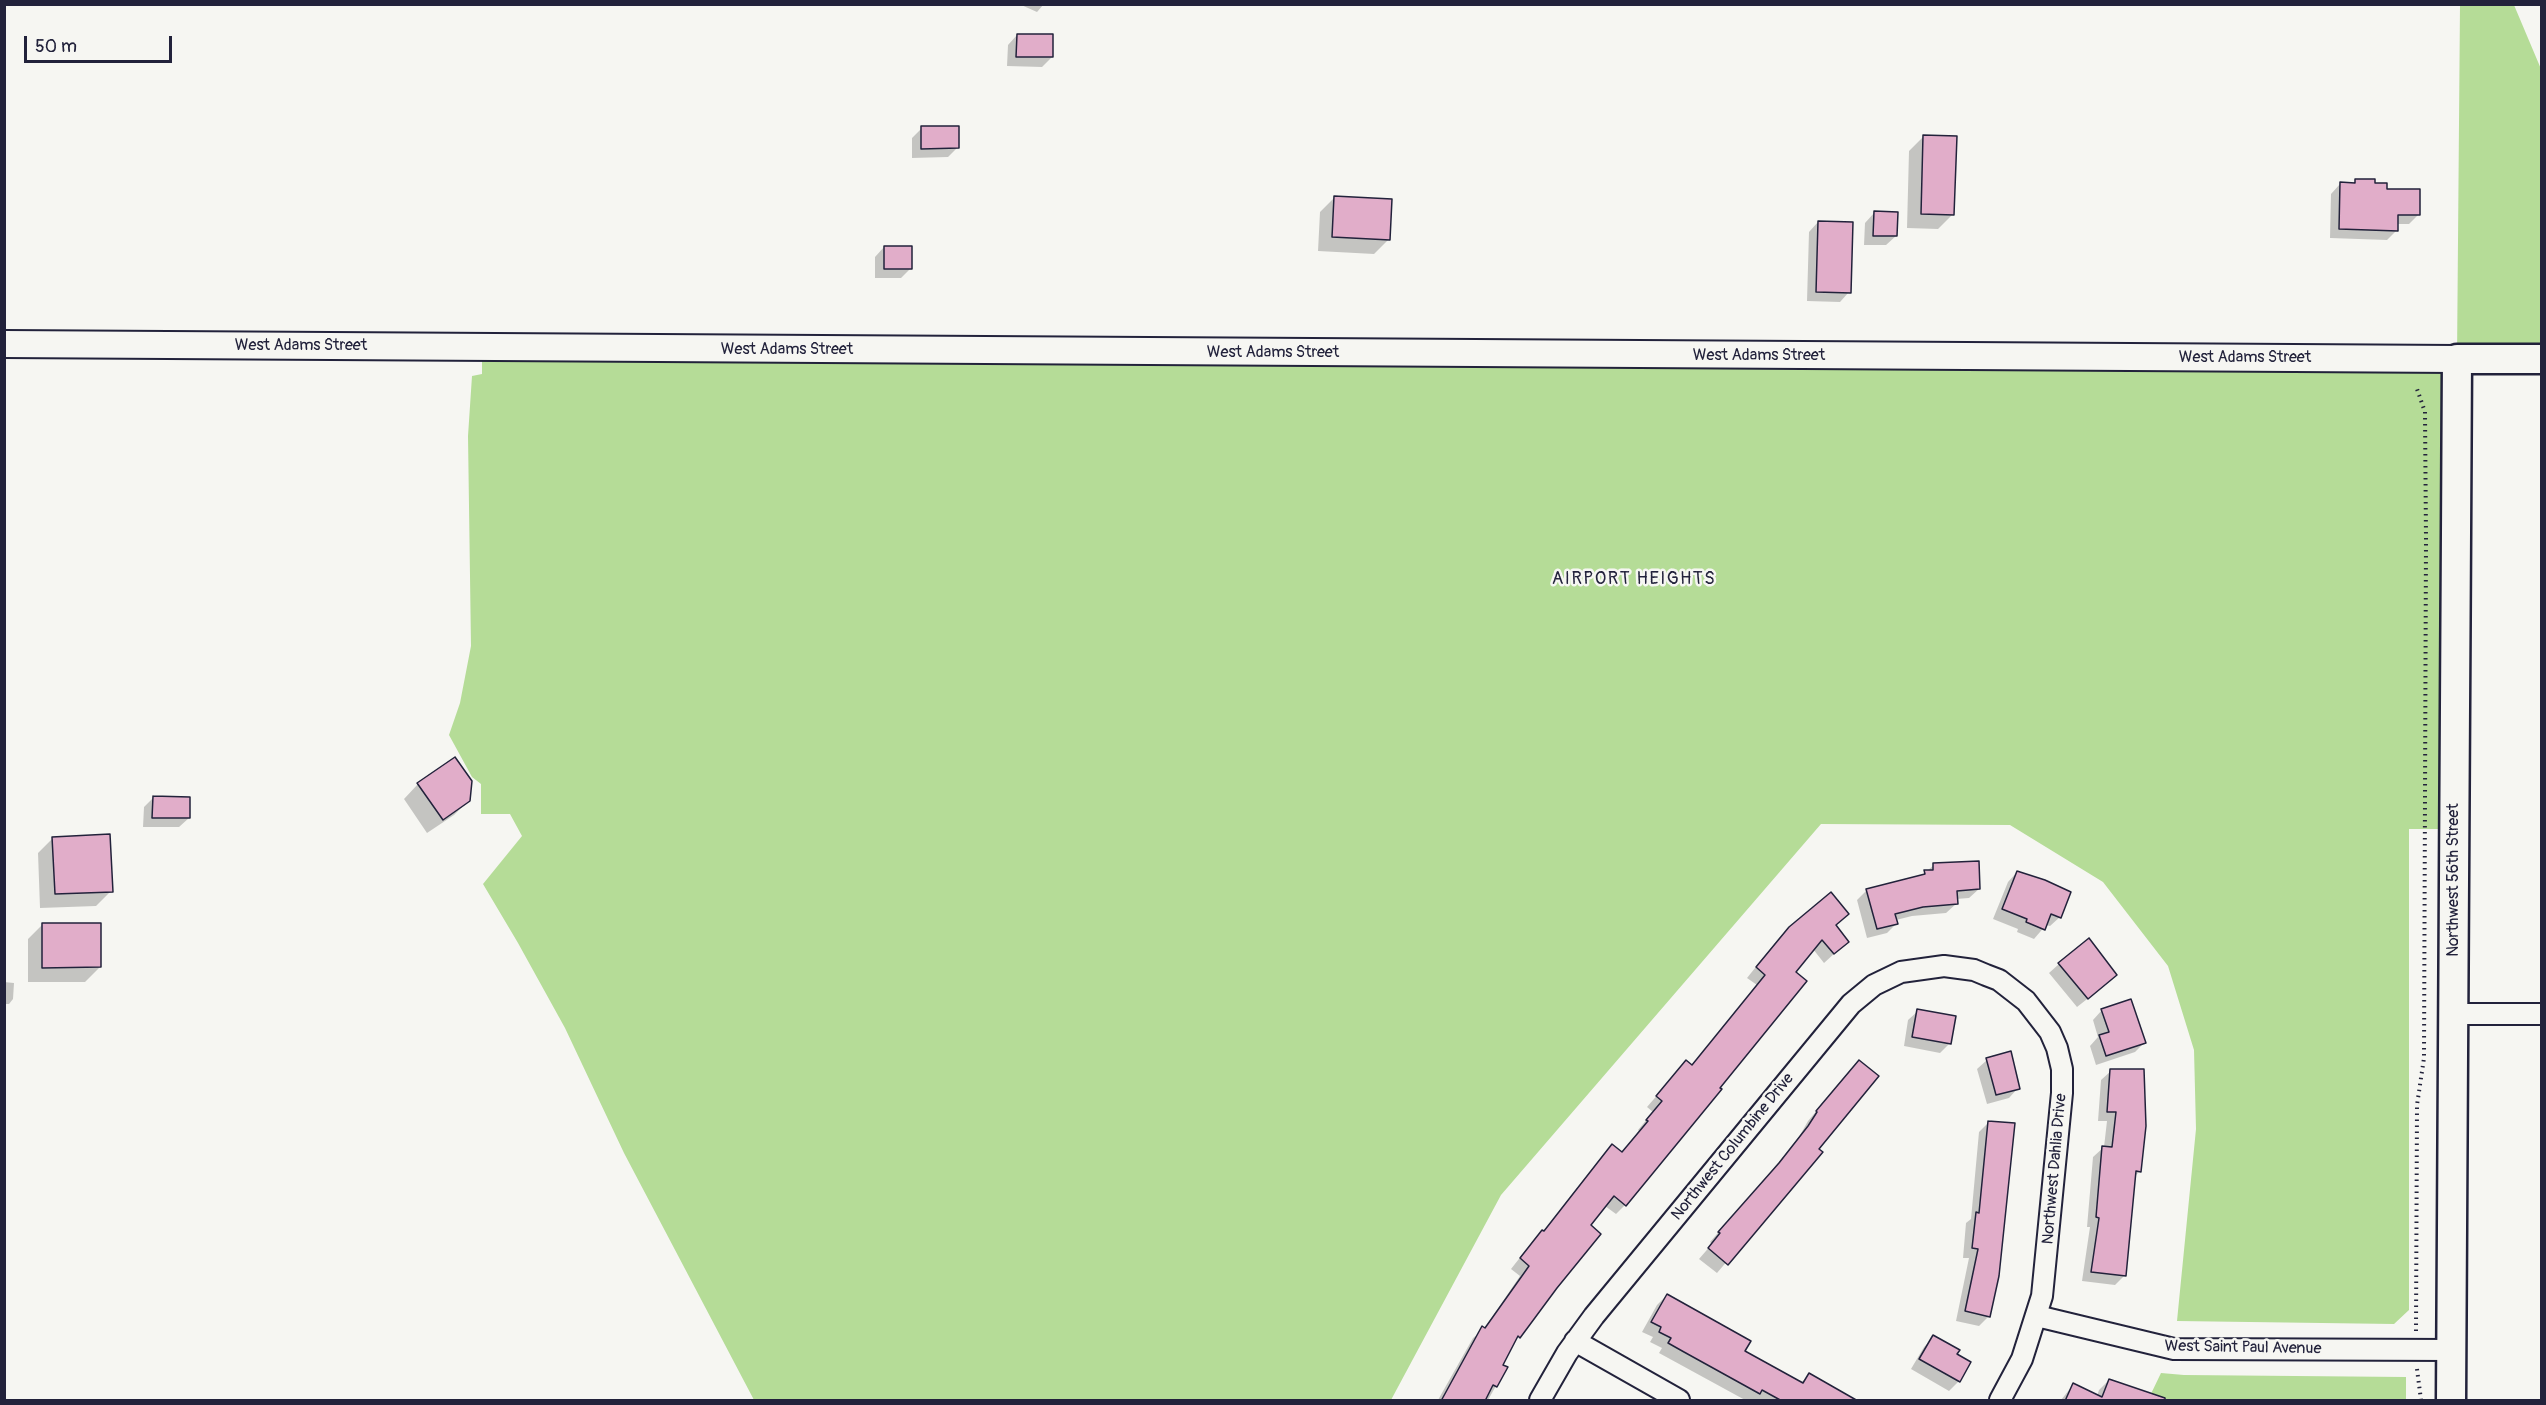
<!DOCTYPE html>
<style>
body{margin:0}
#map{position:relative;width:2546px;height:1405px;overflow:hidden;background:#f6f6f2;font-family:Pangolin,sans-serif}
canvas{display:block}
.frame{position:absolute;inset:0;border:6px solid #22223b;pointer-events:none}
.scale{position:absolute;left:24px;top:36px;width:148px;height:27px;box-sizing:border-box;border:3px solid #22223b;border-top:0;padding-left:8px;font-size:18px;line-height:21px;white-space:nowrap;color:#22223b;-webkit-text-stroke:4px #f6f6f2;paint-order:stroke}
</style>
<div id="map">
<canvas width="2546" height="1405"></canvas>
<div class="frame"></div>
<div class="scale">50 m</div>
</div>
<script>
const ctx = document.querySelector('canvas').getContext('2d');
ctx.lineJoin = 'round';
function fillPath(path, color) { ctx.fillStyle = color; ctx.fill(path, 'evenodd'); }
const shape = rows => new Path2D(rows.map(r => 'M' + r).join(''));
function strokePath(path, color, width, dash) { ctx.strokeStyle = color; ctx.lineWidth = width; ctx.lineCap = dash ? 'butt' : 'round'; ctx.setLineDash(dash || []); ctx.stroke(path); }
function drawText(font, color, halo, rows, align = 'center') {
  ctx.font = font + ' Pangolin,sans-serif'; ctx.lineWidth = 5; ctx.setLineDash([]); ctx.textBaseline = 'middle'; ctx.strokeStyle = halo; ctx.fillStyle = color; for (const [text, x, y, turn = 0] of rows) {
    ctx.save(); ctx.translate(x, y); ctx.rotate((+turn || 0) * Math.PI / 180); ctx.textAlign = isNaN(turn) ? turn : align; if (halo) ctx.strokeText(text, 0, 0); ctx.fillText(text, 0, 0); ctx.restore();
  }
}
fillPath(shape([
 [2460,5,2514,5,2541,69,2541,359,2457,359,2454,829,2409,829,2409,1310,2394,1324,2177,1321,2196,1129,2194,1050,2168,966,2103,882,2010,825,1821,824,1501,1195,1391,1400,754,1400,624,1153,565,1028,518,943,483,884,522,836,510,814,481,814,481,784,472,777,449,735,460,703,471,646,468,436,472,376,482,374,482,347,2457,358],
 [2161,1373,2184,1375,2406,1377,2406,1400,2148,1400]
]), '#b5dc97');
fillPath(shape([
 [1019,4,1044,4,1037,12],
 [1017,35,1052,57,1042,67,1007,66,1008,45],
 [922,128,958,147,948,157,912,158,912,138],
 [1924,136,1953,214,1938,229,1907,228,1909,151],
 [2373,181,2373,185,2385,190,2419,214,2409,224,2397,224,2397,230,2387,240,2330,238,2331,194,2340,184],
 [1335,197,1389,239,1374,254,1318,251,1320,212],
 [1874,213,1896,236,1886,245,1864,245,1865,223],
 [1818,222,1849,292,1840,302,1807,301,1809,232],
 [884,247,910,269,901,278,875,278,875,257],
 [418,784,469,800,454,815,427,833,404,799],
 [153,798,189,818,179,827,143,827,144,807],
 [53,838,111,891,96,906,40,908,38,853],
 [1934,865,1979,889,1969,898,1956,899,1956,904,1946,913,1912,916,1896,920,1897,923,1887,933,1867,938,1857,900,1867,890,1921,876],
 [2017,872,2060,917,2050,926,2046,925,2034,939,2017,932,2018,929,1993,919,2008,882],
 [42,925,100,967,85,982,28,982,28,939],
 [1834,926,1847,942,1824,963,1813,949,1625,1205,1616,1214,1605,1206,1589,1226,1555,1287,1513,1343,1501,1365,1506,1368,1488,1400,1438,1400,1473,1338,1484,1329,1520,1276,1511,1269,1533,1241,1543,1232,1603,1155,1613,1146,1621,1153,1639,1131,1638,1130,1653,1112,1647,1107,1686,1062,1691,1066,1757,985,1747,978,1779,938,1790,928],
 [2059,964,2105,985,2077,1007,2049,973],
 [4,982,14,983,13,999,9,1004,4,1004],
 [2102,1010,2144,1043,2135,1052,2096,1065,2090,1046,2098,1037,2093,1020],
 [1918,1011,1950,1043,1940,1053,1904,1046,1908,1020],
 [1987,1060,2018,1088,2009,1098,1987,1104,1977,1069],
 [1850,1071,1817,1149,1757,1226,1717,1273,1699,1259,1712,1244,1710,1242,1769,1174,1799,1137,1808,1121],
 [2111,1071,2140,1171,2134,1177,2125,1275,2115,1285,2082,1281,2090,1227,2087,1227,2093,1157,2104,1147,2107,1121,2098,1121,2101,1080],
 [1989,1122,1989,1316,1979,1326,1956,1321,1969,1258,1963,1258,1966,1223,1971,1219,1979,1132],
 [1667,1295,1743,1352,1801,1383,1809,1375,1853,1400,1745,1400,1659,1353,1662,1348,1650,1342,1653,1337,1642,1332,1657,1305],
 [1934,1337,1955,1355,1959,1381,1949,1391,1911,1369,1924,1347],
 [2109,1380,2133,1400,2061,1400,2073,1385,2097,1396,2099,1390]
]), '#0003');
const building = shape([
 [1017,34,1053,34,1053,57,1016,57,1017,34],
 [921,126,959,126,959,148,921,149,921,126],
 [1923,135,1957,136,1954,215,1921,214,1923,135],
 [2355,179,2375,179,2375,183,2387,183,2387,189,2420,189,2420,215,2398,215,2398,231,2339,229,2340,182,2355,183,2355,179],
 [1334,196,1392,199,1390,240,1332,237,1334,196],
 [1874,211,1898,212,1897,236,1873,236,1874,211],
 [1818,221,1853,222,1851,293,1816,292,1818,221],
 [884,246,912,246,912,269,884,269,884,246],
 [455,757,472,781,470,801,443,820,417,783,455,757],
 [153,796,190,797,190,818,152,818,153,796],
 [110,834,113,892,55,894,52,837,110,834],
 [1979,861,1980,889,1957,891,1958,904,1923,907,1895,914,1898,924,1877,929,1866,889,1925,874,1924,870,1933,870,1933,863,1979,861],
 [2017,871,2045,880,2071,892,2061,918,2051,914,2045,930,2026,922,2027,919,2002,909,2017,871],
 [1831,892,1849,914,1836,925,1849,942,1834,954,1822,940,1796,972,1807,981,1720,1088,1722,1089,1626,1206,1614,1196,1591,1225,1601,1234,1557,1288,1520,1338,1518,1336,1503,1365,1508,1367,1497,1387,1493,1385,1485,1401,1441,1401,1482,1326,1485,1328,1529,1266,1520,1258,1542,1230,1544,1231,1612,1144,1622,1152,1648,1121,1646,1120,1662,1101,1656,1096,1686,1060,1692,1065,1765,975,1756,967,1789,927,1831,892],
 [42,923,101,923,101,967,42,968,42,923],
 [2089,938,2117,975,2088,999,2058,963,2089,938],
 [2131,999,2146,1043,2106,1056,2099,1035,2109,1032,2101,1009,2131,999],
 [1917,1009,1956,1016,1951,1044,1912,1037,1917,1009],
 [2011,1051,2020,1089,1996,1095,1986,1058,2011,1051],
 [1859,1060,1879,1076,1819,1149,1823,1152,1728,1265,1708,1248,1720,1233,1718,1232,1779,1163,1808,1126,1817,1112,1816,1111,1859,1060],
 [2110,1069,2144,1069,2146,1126,2141,1172,2136,1171,2126,1276,2091,1272,2099,1218,2096,1217,2102,1146,2112,1147,2116,1112,2107,1112,2110,1069],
 [1988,1121,2015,1123,1999,1276,1990,1317,1965,1311,1978,1249,1972,1248,1976,1212,1979,1213,1988,1121],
 [1667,1294,1751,1341,1745,1351,1803,1383,1809,1373,1858,1401,1782,1401,1762,1390,1760,1394,1684,1352,1668,1343,1671,1338,1659,1332,1661,1327,1651,1322,1667,1294],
 [1933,1335,1960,1350,1957,1354,1971,1362,1960,1382,1919,1359,1933,1335],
 [2109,1379,2165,1398,2165,1401,2065,1401,2073,1383,2102,1397,2109,1379]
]);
fillPath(building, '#e1adc9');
strokePath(building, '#22223b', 1.5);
const minor = shape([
 [2453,1014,2542,1014],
 [2037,1316,2174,1349,2452,1350],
 [1575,1341,1679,1400],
 [1540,1400,1567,1353,1594,1316,1851,1004,1874,985,1901,972,1944,966,1974,970,1986,975,1999,980,2026,1001,2050,1032,2057,1048,2062,1069,2062,1093,2042,1296,2022,1359,2000,1400]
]);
const tertiary = shape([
 [4,344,2457,359]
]);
const secondary = shape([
 [2451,1400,2457,359,2542,359]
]);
strokePath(minor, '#22223b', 24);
strokePath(tertiary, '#22223b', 30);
strokePath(secondary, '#22223b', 33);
strokePath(shape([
 [2416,1331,2417,1105,2424,1058,2426,539,2425,412,2417,389],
 [2417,1369,2421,1400]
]), '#22223b', 4, [1.5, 4.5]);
strokePath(minor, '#f6f6f2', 20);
strokePath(tertiary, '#f6f6f2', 26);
strokePath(secondary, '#f6f6f2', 28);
drawText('16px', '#22223b', '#f6f6f2', [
 ["West Adams Street",301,346],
 ["West Adams Street",787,350],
 ["West Adams Street",1273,353],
 ["West Adams Street",1759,356],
 ["West Adams Street",2245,358],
 ["Northwest 56th Street",2454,880,-90],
 ["Northwest Columbine Drive",1733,1147,-51],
 ["Northwest Dahlia Drive",2055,1169,-85],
 ["West Saint Paul Avenue",2243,1348,1]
]);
ctx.letterSpacing = '1.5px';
drawText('18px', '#22223b', '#f6f6f2', [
 ["AIRPORT HEIGHTS",1634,579]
]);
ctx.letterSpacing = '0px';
</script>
